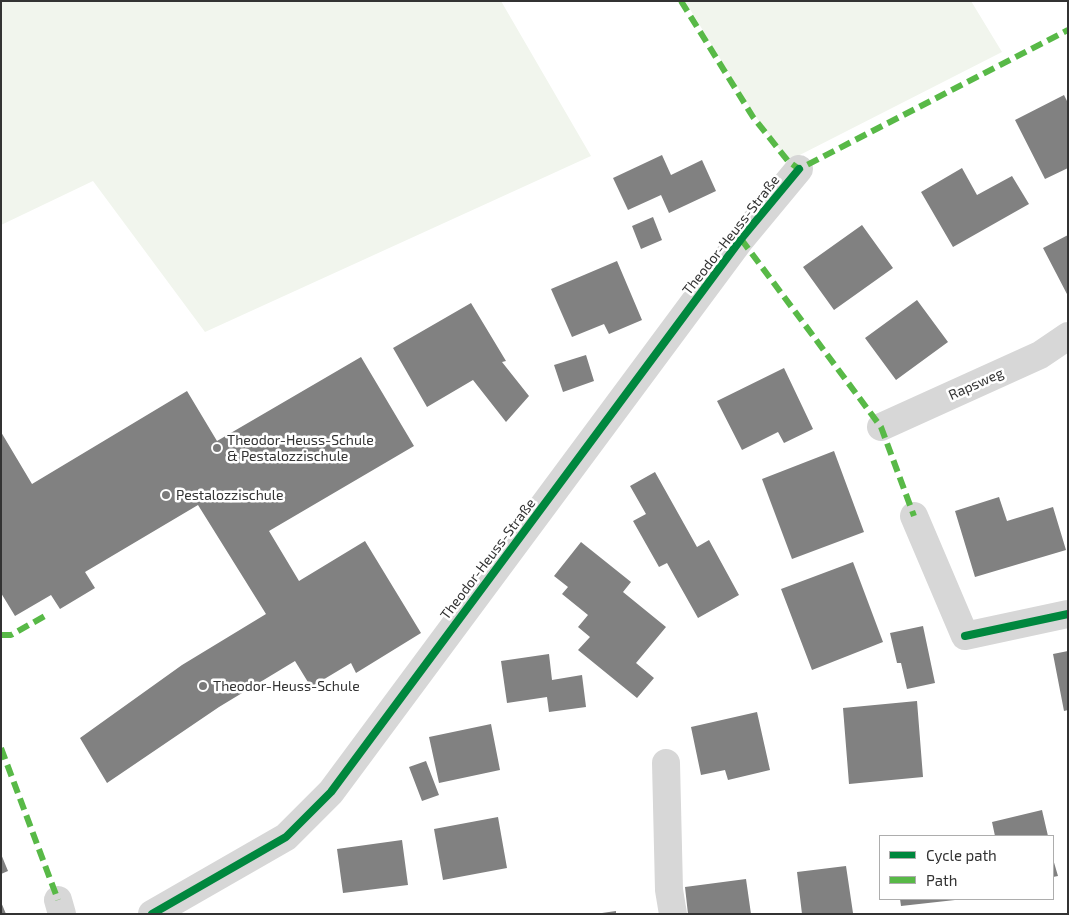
<!DOCTYPE html>
<meta charset="utf-8">
<style>
body{margin:0}
#map{position:relative;width:1069px;height:915px;overflow:hidden;background:#fff;font-family:"Exo 2",sans-serif}
canvas{display:block}
.frame{position:absolute;inset:0;border:2px solid #333;pointer-events:none}
.legend{position:absolute;left:879px;top:835px;width:175px;height:65px;box-sizing:border-box;background:#fff;border:1px solid #adadad;margin:0;padding:6px 9px;list-style:none;font-size:15px;color:#333}
.legend li{display:flex;align-items:center;gap:10px;height:25px}
.legend b{width:25px;border:1px solid #adadad}
</style>
<div id="map">
<canvas width="1069" height="915"></canvas>
<div class="frame"></div>
<ul class="legend">
<li><b style="height:6px;background:#00873e"></b>Cycle path</li>
<li><b style="height:6px;background:#58b947"></b>Path</li>
</ul>
</div>
<script>
const ctx = document.querySelector('canvas').getContext('2d');
ctx.lineJoin = 'round';
function fillPath(path, color) { ctx.fillStyle = color; ctx.fill(path, 'evenodd'); }
const shape = rows => new Path2D(rows.map(r => 'M' + r).join(''));
function strokePath(path, color, width, dash) { ctx.strokeStyle = color; ctx.lineWidth = width; ctx.lineCap = dash ? 'butt' : 'round'; ctx.setLineDash(dash || []); ctx.stroke(path); }
function drawText(font, color, halo, rows, align = 'center') {
  ctx.font = font + ' "Exo 2",sans-serif'; ctx.lineWidth = 5; ctx.setLineDash([]); ctx.textBaseline = 'middle'; ctx.strokeStyle = halo; ctx.fillStyle = color; for (const [text, x, y, turn = 0] of rows) {
    ctx.save(); ctx.translate(x, y); ctx.rotate((+turn || 0) * Math.PI / 180); ctx.textAlign = isNaN(turn) ? turn : align; if (halo) ctx.strokeText(text, 0, 0); ctx.fillText(text, 0, 0); ctx.restore();
  }
}
fillPath(shape([
 [1,1,501,1,591,156,205,332,93,181,1,225],
 [685,1,971,1,1002,52,788,161,754,114]
]), '#f1f5ed');
fillPath(shape([
 [1064,95,1068,103,1068,168,1045,179,1015,120],
 [662,155,671,175,702,160,716,191,669,213,661,195,628,210,613,178],
 [962,168,977,195,1012,176,1029,204,953,247,921,192],
 [653,217,662,240,641,249,632,226],
 [862,225,893,268,834,310,803,267],
 [1068,235,1068,296,1043,248],
 [617,261,642,320,609,334,604,324,572,337,551,289],
 [917,300,948,342,896,380,865,338],
 [471,303,506,361,502,362,529,396,506,422,473,380,427,407,393,348],
 [586,355,594,381,563,392,554,365],
 [361,357,414,446,269,531,299,581,365,541,421,633,356,673,351,663,311,687,295,661,219,707,107,783,80,738,182,665,266,614,198,505,85,572,95,588,60,609,51,595,15,616,1,593,1,432,32,484,187,391,217,441],
 [784,368,813,429,784,443,778,432,742,450,717,401],
 [834,451,864,532,792,559,762,479],
 [655,472,697,547,709,540,739,595,698,618,667,563,659,567,633,521,646,514,630,486],
 [999,497,1007,521,1053,507,1066,550,975,577,955,511],
 [581,542,631,582,623,592,666,627,636,663,654,678,637,698,578,650,590,637,578,627,588,615,562,594,568,587,554,576],
 [853,562,883,642,812,670,781,589],
 [923,626,935,683,907,689,901,663,897,663,890,633],
 [1068,651,1068,710,1064,711,1053,654],
 [549,654,552,680,582,675,586,707,549,712,547,697,507,703,501,661],
 [917,701,923,777,849,784,843,708],
 [757,712,770,770,728,780,725,770,701,775,691,727],
 [491,724,500,770,439,783,429,737],
 [426,761,439,795,422,801,409,767],
 [1042,810,1048,836,995,836,992,822],
 [498,817,507,868,443,880,434,829],
 [402,840,408,885,343,893,337,849],
 [1,854,8,871,1,874],
 [1053,859,1058,876,1053,877],
 [846,866,853,913,802,914,797,872],
 [746,879,751,914,688,914,685,887],
 [900,899,955,899,955,900,901,906],
 [1,902,6,914,1,914],
 [616,911,616,914,602,914,602,913]
]), '#818181');
strokePath(shape([
 [881,427,1040,355,1068,336],
 [914,516,965,636,1068,614],
 [666,763,669,890,673,914],
 [58,900,62,914],
 [152,914,286,837,331,792,741,239,799,169]
]), '#d7d7d7', 28);
strokePath(shape([
 [681,1,753,117,788,161,799,169,1068,30],
 [741,239,881,427,914,516],
 [1,635,11,635,45,616],
 [1,748,58,900]
]), '#58b947', 6, [12, 6]);
strokePath(shape([
 [965,636,1068,614],
 [152,914,286,837,331,792,741,239,799,169]
]), '#00873e', 8);
for (const [x, y, r, color] of [
 [217,448,5,"#7a7a7a"],
 [166,495,5,"#7a7a7a"],
 [203,686,5,"#7a7a7a"]
]) { const dot = new Path2D(); dot.arc(x, y, r, 0, 2 * Math.PI); ctx.fillStyle = color; ctx.fill(dot); strokePath(dot, '#fff', 2); }
drawText('14px', '#333', '#fff', [
 ["Theodor-Heuss-Straße",731,235,-52],
 ["Rapsweg",976,384,-24],
 ["Theodor-Heuss-Straße",488,559,-53]
]);
drawText('14px', '#333', '#fff', [
 ["Theodor-Heuss-Schule",227,440],
 ["& Pestalozzischule",227,456],
 ["Pestalozzischule",176,495],
 ["Theodor-Heuss-Schule",213,686]
], 'left');
</script>
